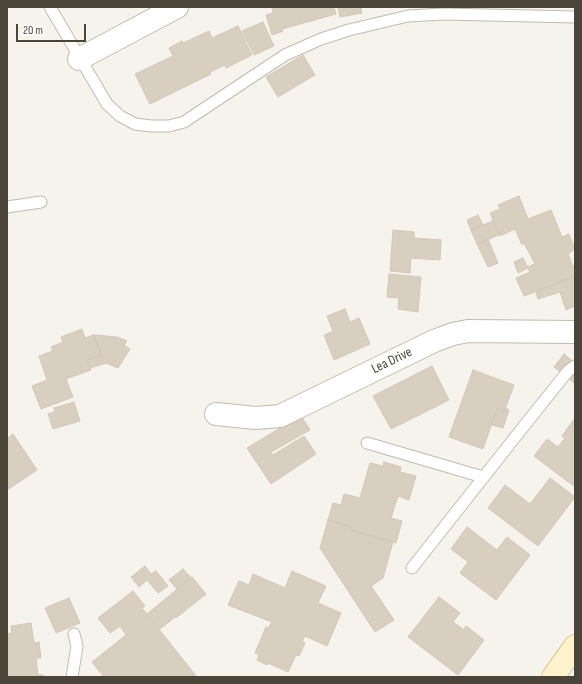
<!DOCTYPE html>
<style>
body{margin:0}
#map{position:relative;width:582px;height:684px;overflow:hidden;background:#f6f3ec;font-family:"Sofia Sans Condensed",sans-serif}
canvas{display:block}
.frame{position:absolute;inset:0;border:8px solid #4b4439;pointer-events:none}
.scale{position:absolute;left:16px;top:24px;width:70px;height:18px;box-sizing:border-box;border:2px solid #4b4439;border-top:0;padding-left:5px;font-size:12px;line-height:14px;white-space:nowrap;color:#4b4439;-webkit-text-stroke:3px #fff;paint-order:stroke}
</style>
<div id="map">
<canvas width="582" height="684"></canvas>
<div class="frame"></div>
<div class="scale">20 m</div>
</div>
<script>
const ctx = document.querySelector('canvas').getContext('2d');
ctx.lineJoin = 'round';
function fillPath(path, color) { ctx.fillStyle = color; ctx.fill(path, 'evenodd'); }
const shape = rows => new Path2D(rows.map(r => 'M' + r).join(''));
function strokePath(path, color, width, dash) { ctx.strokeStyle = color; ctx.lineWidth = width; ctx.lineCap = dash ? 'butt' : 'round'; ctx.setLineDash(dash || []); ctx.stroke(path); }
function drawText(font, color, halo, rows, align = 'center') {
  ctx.font = font + ' "Sofia Sans Condensed",sans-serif'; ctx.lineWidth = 3; ctx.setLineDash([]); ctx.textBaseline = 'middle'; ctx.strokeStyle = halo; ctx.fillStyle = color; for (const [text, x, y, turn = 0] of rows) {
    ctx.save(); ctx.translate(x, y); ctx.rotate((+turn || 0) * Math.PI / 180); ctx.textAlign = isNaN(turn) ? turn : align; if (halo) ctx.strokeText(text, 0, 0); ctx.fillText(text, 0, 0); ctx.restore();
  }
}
const building = shape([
 [272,7,334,7,336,14,282,29,283,31,272,35,266,15,273,13,272,7],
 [338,7,361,7,362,13,340,17,338,7],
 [263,22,274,46,254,55,242,31,263,22],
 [238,26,252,55,226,68,225,65,210,72,211,74,150,104,135,74,173,56,169,48,182,41,183,43,209,31,212,38,238,26],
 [303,55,315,75,278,97,266,77,303,55],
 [519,196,528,219,551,210,562,237,569,234,575,249,568,254,575,271,575,276,524,296,516,278,530,272,527,267,535,264,524,243,522,245,515,229,500,236,490,213,500,209,498,205,519,196],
 [478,215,483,225,471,230,467,220,478,215],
 [493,221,499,235,477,244,471,230,493,221],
 [393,230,414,232,414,238,441,240,440,260,411,258,410,273,390,271,393,230],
 [488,239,498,263,488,267,477,244,488,239],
 [523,258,528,268,518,273,514,262,523,258],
 [389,274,421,277,418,312,398,309,399,298,387,297,389,274],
 [573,277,575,282,575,306,566,310,560,292,538,299,536,291,573,277],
 [345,309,350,322,359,318,370,344,334,360,324,335,333,331,327,316,345,309],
 [82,329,85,338,94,335,101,355,87,360,91,370,66,379,73,397,41,409,32,386,47,380,39,356,53,351,51,347,63,342,61,337,82,329],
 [94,335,117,337,127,341,124,345,130,349,118,368,106,363,90,368,87,360,101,355,94,335],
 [564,354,575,363,574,383,554,367,564,354],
 [432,366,449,400,391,429,373,396,432,366],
 [473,370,514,385,504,412,497,409,483,449,449,437,473,370],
 [74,402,80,421,53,429,48,414,55,412,54,408,74,402],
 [506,408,509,410,503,428,492,425,497,409,504,412,506,408],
 [302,417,310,430,271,452,273,455,304,436,316,454,271,484,247,448,290,422,291,424,302,417],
 [575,418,575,487,534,456,547,439,558,447,565,438,562,436,575,418],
 [13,434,37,470,7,490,7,439,13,434],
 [384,462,401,467,400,472,416,476,409,500,398,496,391,518,402,521,396,543,350,530,351,527,328,520,333,503,341,505,344,494,360,498,370,463,383,466,384,462],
 [550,478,575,497,538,546,488,508,505,485,530,504,550,478],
 [328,520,351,527,350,530,393,542,383,578,371,586,394,620,375,632,320,548,328,520],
 [467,527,497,550,507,537,530,555,496,600,460,573,468,562,451,549,467,527],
 [145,566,151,574,156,571,168,586,158,593,147,580,139,587,131,577,145,566],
 [183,569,191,578,177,589,169,580,183,569],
 [292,571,326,586,318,603,341,613,327,646,305,636,302,642,305,643,299,656,296,655,288,672,268,663,267,665,257,660,259,655,255,653,266,627,268,628,272,622,228,605,239,581,249,585,253,574,285,588,292,571],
 [192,577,206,594,176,618,175,617,160,629,147,614,192,577],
 [133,591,145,606,142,608,197,677,104,677,92,662,126,635,120,626,110,633,98,618,133,591],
 [439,597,460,613,453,622,464,630,466,626,484,640,458,675,408,637,439,597],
 [69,598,80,623,56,633,45,608,69,598],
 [31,623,34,643,39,642,41,658,36,658,38,675,43,675,44,677,7,677,7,634,12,633,11,626,31,623]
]);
fillPath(building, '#d8cfc1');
strokePath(building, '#d3c7b4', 1);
const lane = shape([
 [50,7,107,104,120,116,135,124,151,126,169,126,184,122,285,55,321,39,349,30,408,16,444,14,575,17],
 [7,207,41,202],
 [367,443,483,477],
 [412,568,520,431,568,371,575,366],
 [72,677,77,646,74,634]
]);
const street = shape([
 [79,59,177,7],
 [216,414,256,418,280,416,434,341,453,334,468,331,575,332]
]);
const secondary = shape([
 [553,677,575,646]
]);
strokePath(lane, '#c2bbae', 13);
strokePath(street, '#c2bbae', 24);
strokePath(secondary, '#d6c79b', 24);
strokePath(lane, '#fff', 11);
strokePath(street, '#fff', 22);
strokePath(secondary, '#fff3cd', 22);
drawText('14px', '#4b4439', '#fff', [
 ["Lea Drive",392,361,-26]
]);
</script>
